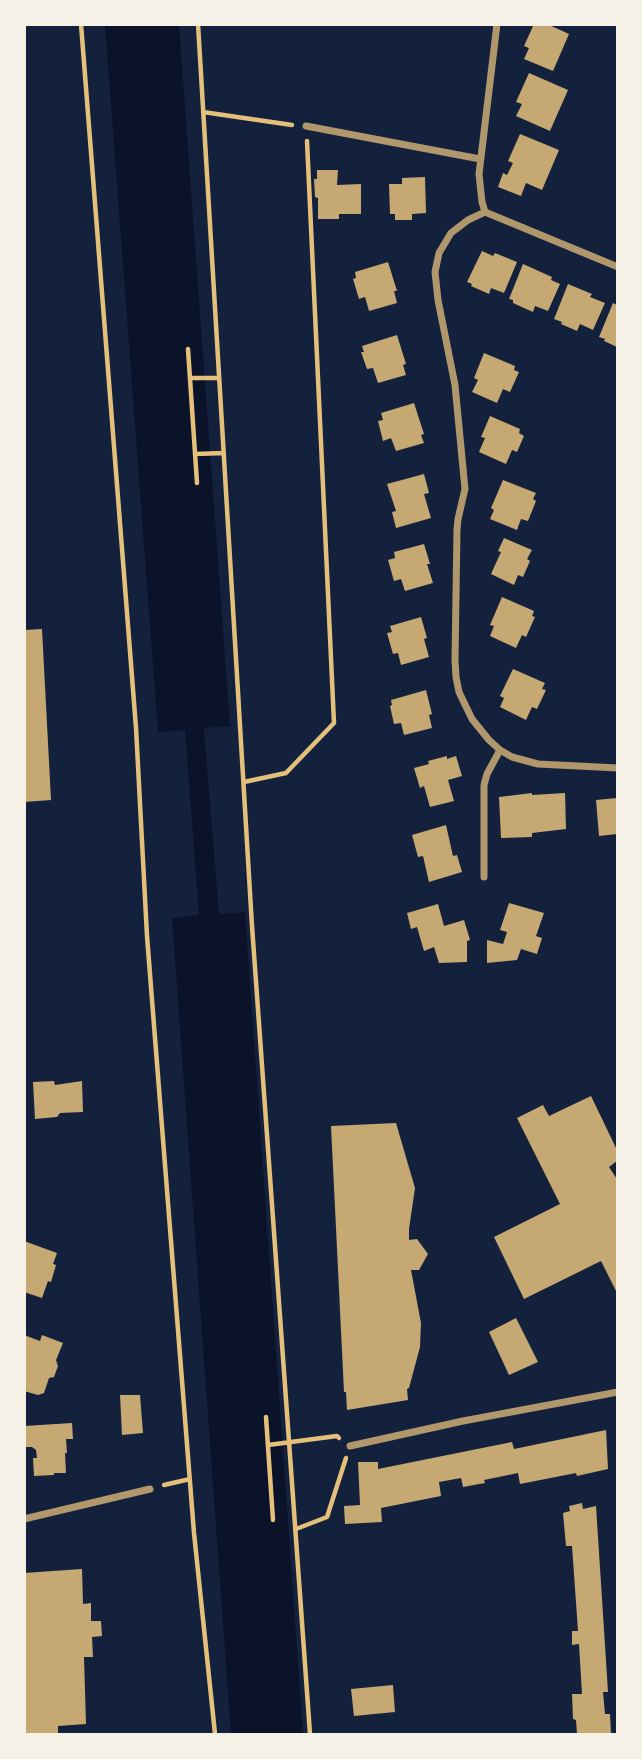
<!DOCTYPE html>
<style>
body{margin:0}
#map{position:relative;width:642px;height:1759px;overflow:hidden;background:#14213d;font-family:Raleway,sans-serif}
canvas{display:block}
.frame{position:absolute;inset:0;border:26px solid #f6f1e7;pointer-events:none}
</style>
<div id="map">
<canvas width="642" height="1759"></canvas>
<div class="frame"></div>
</div>
<script>
const ctx = document.querySelector('canvas').getContext('2d');
ctx.lineJoin = 'round';
function fillPath(path, color) { ctx.fillStyle = color; ctx.fill(path, 'evenodd'); }
const shape = rows => new Path2D(rows.map(r => 'M' + r).join(''));
function strokePath(path, color, width, dash) { ctx.strokeStyle = color; ctx.lineWidth = width; ctx.lineCap = dash ? 'butt' : 'round'; ctx.setLineDash(dash || []); ctx.stroke(path); }
fillPath(shape([
 [105,25,179,25,230,726,204,728,205,741,219,914,245,912,303,1734,231,1734,172,918,199,915,185,730,158,732]
]), '#0b132b');
fillPath(shape([
 [534,24,547,24,569,34,553,71,524,59,529,48,524,46],
 [529,73,568,90,550,131,516,116,522,104,516,102],
 [520,134,559,150,542,190,526,183,521,196,498,187,503,173,507,175,513,163,508,161],
 [317,170,338,170,337,185,361,184,361,214,339,214,339,219,318,219,318,198,315,197,314,179,317,179],
 [425,177,426,213,412,214,412,220,395,220,395,214,390,214,389,184,402,184,402,178],
 [482,251,493,256,495,253,517,262,504,293,491,288,489,294,471,286,472,284,467,282],
 [388,262,397,291,394,291,397,303,369,311,365,297,359,299,353,279,356,278,355,272],
 [523,264,552,277,551,280,560,284,548,311,535,306,533,312,513,303,513,300,509,299],
 [568,284,592,294,590,297,605,303,593,330,580,324,577,331,561,324,562,322,554,319],
 [613,303,617,305,617,347,604,341,605,339,599,337],
 [397,335,406,364,403,365,406,375,378,383,373,368,367,369,361,352,364,352,362,346],
 [484,353,515,366,514,370,519,372,510,392,503,389,497,403,472,392,478,380,474,378],
 [414,403,424,434,421,435,424,443,396,451,391,438,383,441,378,421,383,420,381,413],
 [490,416,520,429,519,433,524,436,517,452,512,450,506,464,479,452,485,438,481,437],
 [424,474,429,493,424,494,431,518,396,528,392,512,396,511,387,484],
 [503,480,536,493,533,499,536,501,528,521,521,519,517,530,490,519,494,510,491,508],
 [504,538,532,550,527,559,530,561,523,577,518,575,514,585,491,574,501,552,498,551],
 [424,544,430,564,427,564,433,583,405,591,401,579,394,581,388,560,395,558,394,552],
 [502,597,534,611,532,616,535,617,526,637,522,635,516,648,490,636,494,626,490,625],
 [421,617,427,638,424,639,429,657,401,665,398,653,393,654,387,633,392,632,390,626],
 [42,629,51,800,24,802,24,630],
 [513,669,545,683,542,689,546,690,537,709,532,707,526,720,500,707,504,698,500,696],
 [426,690,432,714,429,715,432,728,404,735,401,723,394,724,390,706,392,705,391,700],
 [447,756,447,759,456,756,462,776,448,780,454,801,430,807,424,786,420,788,414,768,429,764,428,761],
 [532,793,532,795,565,793,566,829,532,833,532,837,501,838,499,797],
 [617,798,617,834,599,836,596,800],
 [446,825,453,856,457,855,462,872,429,882,423,856,418,857,412,835],
 [509,903,544,913,536,936,542,938,537,954,521,949,517,960,487,963,487,940,503,944,507,932,500,930],
 [438,904,444,926,464,920,470,940,467,941,467,962,439,963,434,947,424,951,417,927,411,929,407,913],
 [54,1081,55,1085,82,1081,83,1112,60,1113,57,1117,35,1119,33,1082],
 [591,1096,617,1150,617,1161,609,1167,617,1179,617,1293,601,1261,524,1299,494,1237,560,1204,517,1118,543,1105,549,1116],
 [396,1123,415,1188,409,1229,409,1240,417,1239,428,1254,419,1270,411,1270,421,1323,420,1347,409,1388,407,1389,408,1400,347,1410,346,1392,344,1392,331,1126],
 [24,1241,57,1253,53,1264,56,1265,51,1282,48,1281,42,1298,24,1292],
 [516,1318,538,1362,509,1375,489,1332],
 [24,1335,40,1341,42,1335,63,1343,56,1360,58,1366,54,1377,49,1378,44,1393,38,1395,24,1391],
 [120,1395,140,1395,143,1433,122,1435],
 [72,1423,73,1439,66,1439,67,1453,65,1453,66,1473,54,1473,54,1475,34,1476,33,1458,37,1458,36,1450,32,1447,24,1447,24,1426],
 [606,1430,608,1469,577,1476,576,1473,520,1484,518,1473,484,1480,485,1483,463,1487,461,1478,439,1482,441,1496,381,1508,382,1522,345,1524,344,1506,360,1505,358,1462,378,1462,378,1469,512,1442,514,1449],
 [582,1503,583,1509,596,1506,608,1692,603,1692,605,1714,610,1714,611,1734,577,1734,576,1720,573,1719,572,1694,582,1694,579,1644,572,1645,572,1631,578,1631,572,1546,566,1546,563,1513,570,1511,569,1506],
 [82,1569,83,1604,91,1603,91,1621,101,1621,102,1636,92,1637,93,1657,84,1657,86,1724,58,1726,58,1734,24,1734,24,1573],
 [393,1685,395,1712,354,1716,351,1689]
]), '#c6a872');
strokePath(shape([
 [81,24,136,728,147,936,155,1038,194,1533,215,1734],
 [198,24,252,926,310,1734],
 [203,112,292,125],
 [188,349,197,483],
 [190,378,219,378],
 [195,454,224,453],
 [244,782,286,773,334,723,307,141],
 [266,1417,273,1520],
 [268,1445,337,1436,339,1438],
 [164,1485,190,1479],
 [296,1529,327,1517,346,1458]
]), '#e5c07b', 4.5);
strokePath(shape([
 [497,24,479,174,482,202,485,212,468,220,451,233,439,253,435,272,438,300,455,385,465,489,458,519,457,530,455,660,456,677,459,692,472,719,489,740,500,750,512,757,538,764,618,768],
 [306,126,480,159],
 [485,212,618,267],
 [484,877,484,785,487,774,500,750],
 [350,1446,463,1421,618,1392],
 [24,1519,150,1489]
]), '#b1986c', 7);
</script>
